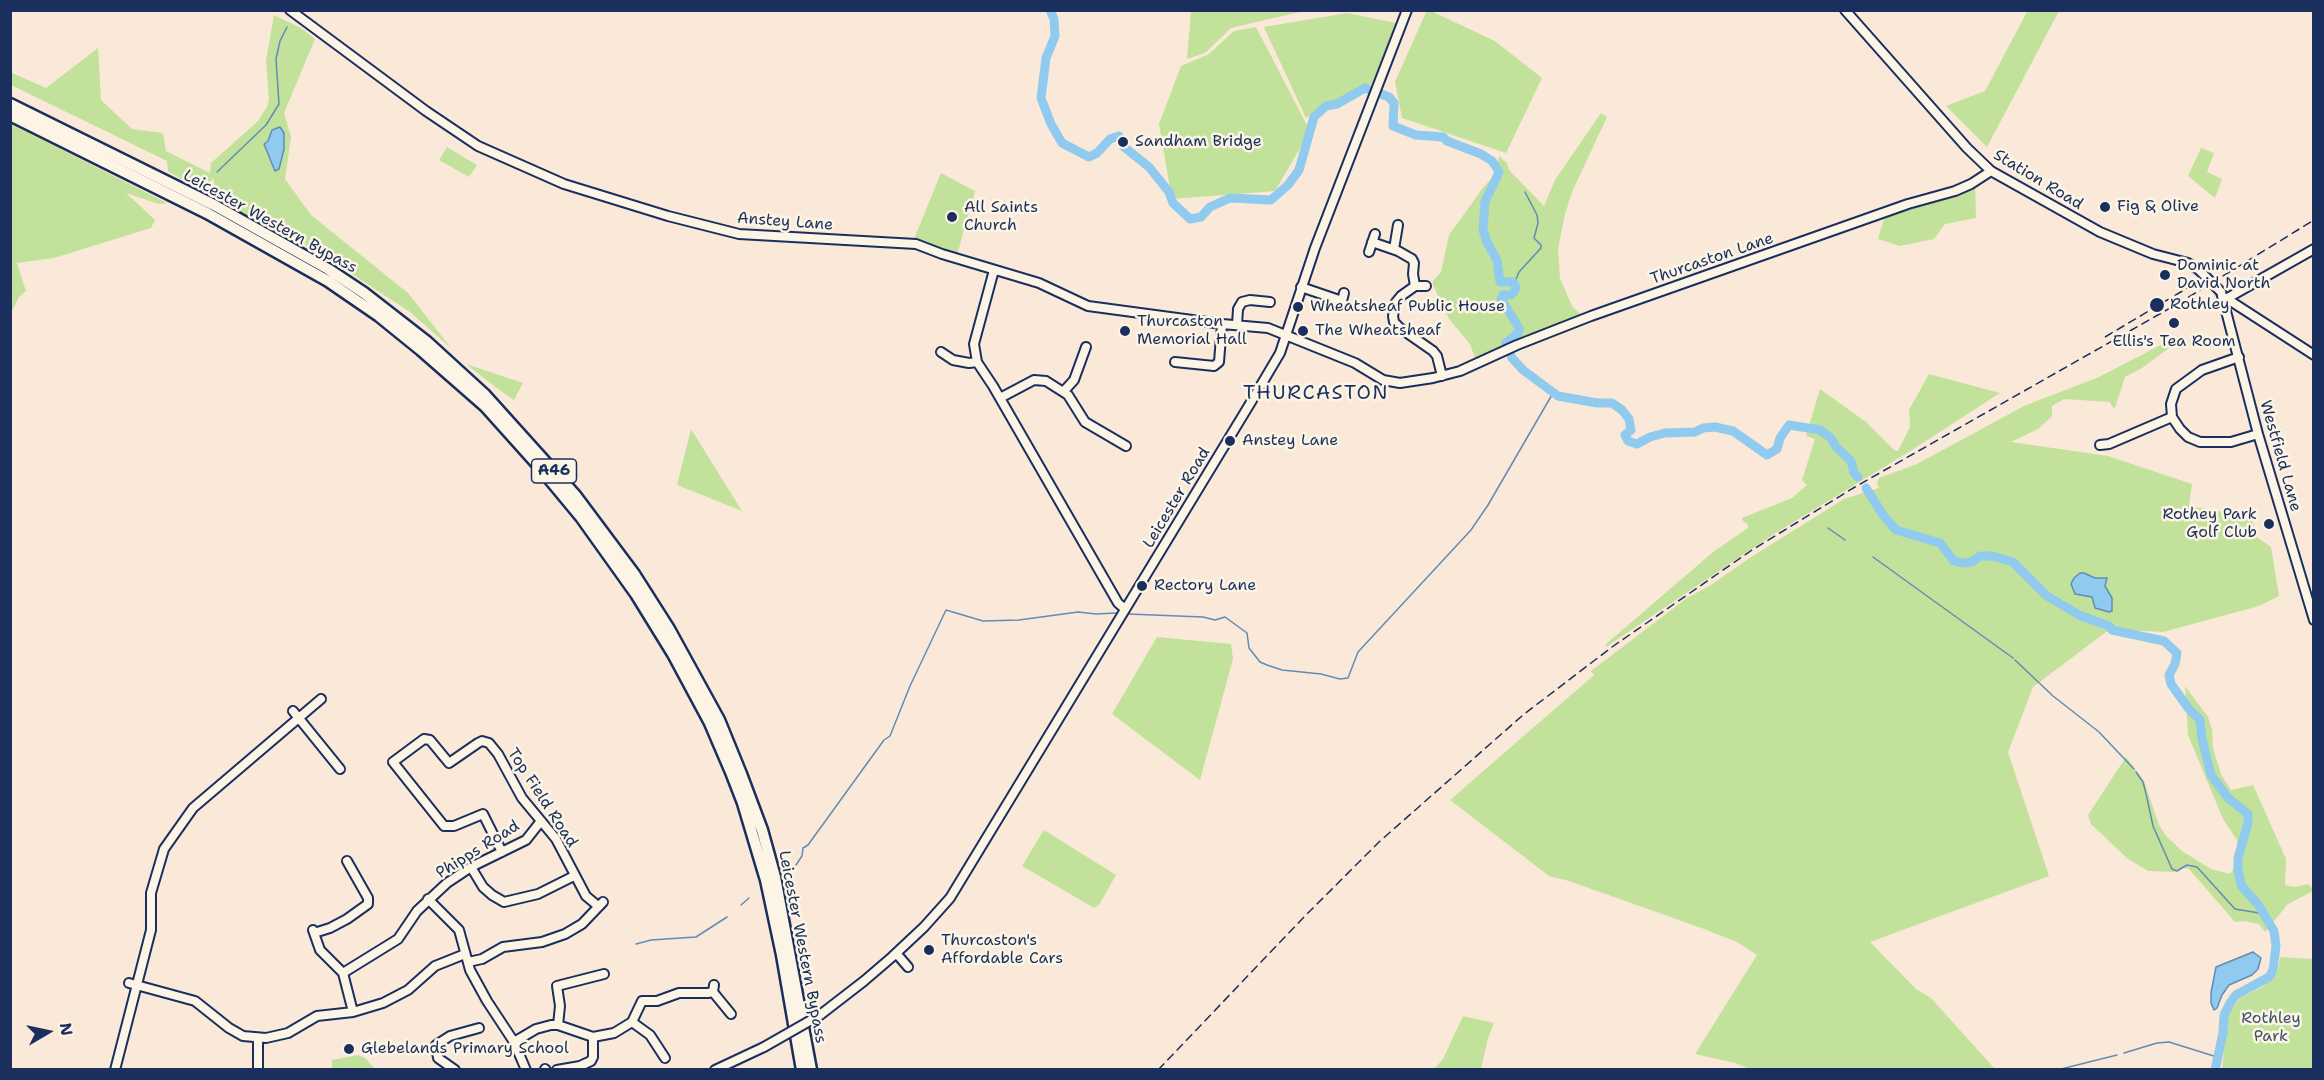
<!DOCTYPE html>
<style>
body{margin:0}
#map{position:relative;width:2324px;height:1080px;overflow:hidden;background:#fae9d8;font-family:"Shantell Sans",sans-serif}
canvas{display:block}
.frame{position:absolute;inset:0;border:12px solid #1b2f5e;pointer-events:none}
.north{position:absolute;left:18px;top:1002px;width:60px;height:60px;-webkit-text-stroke:4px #fcf5e5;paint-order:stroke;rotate:81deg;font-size:16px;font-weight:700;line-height:24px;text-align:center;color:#1b2f5e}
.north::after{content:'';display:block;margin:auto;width:21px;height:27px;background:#1b2f5e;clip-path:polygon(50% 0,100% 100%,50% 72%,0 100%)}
</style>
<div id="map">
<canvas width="2324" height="1080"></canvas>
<div class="frame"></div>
<div class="north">N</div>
</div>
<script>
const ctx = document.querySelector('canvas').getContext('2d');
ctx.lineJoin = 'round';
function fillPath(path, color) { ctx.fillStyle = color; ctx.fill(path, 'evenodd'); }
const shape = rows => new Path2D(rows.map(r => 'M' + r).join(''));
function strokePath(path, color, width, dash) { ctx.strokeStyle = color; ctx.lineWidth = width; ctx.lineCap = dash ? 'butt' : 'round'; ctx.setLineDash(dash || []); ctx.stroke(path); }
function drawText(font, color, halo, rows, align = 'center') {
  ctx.font = font + ' "Shantell Sans",sans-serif'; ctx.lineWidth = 5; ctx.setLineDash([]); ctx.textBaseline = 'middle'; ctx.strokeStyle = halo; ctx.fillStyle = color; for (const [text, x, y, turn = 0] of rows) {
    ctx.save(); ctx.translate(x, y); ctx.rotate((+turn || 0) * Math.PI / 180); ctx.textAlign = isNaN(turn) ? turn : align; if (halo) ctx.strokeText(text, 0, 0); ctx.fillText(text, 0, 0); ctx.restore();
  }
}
fillPath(shape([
 [1427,10,1431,11,1495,41,1542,78,1506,153,1402,118,1395,82],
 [2028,10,2059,11,1987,147,1946,106,1985,91],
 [1191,11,1191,10,1304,11,1231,28,1205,53,1187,59],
 [1347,13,1396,23,1372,84,1337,99,1306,118,1264,27],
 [274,15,301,28,315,39,284,113,291,137,285,179,311,215,408,293,451,348,410,312,317,251,217,199,213,178,205,194,168,171,167,161,11,85,10,72,46,88,98,48,101,100,132,129,163,133,166,151,210,173,211,163,258,121,267,107,269,100,266,61],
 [1256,27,1310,131,1275,191,1172,199,1159,124,1181,66,1209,54,1234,31],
 [1601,113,1607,117,1572,192,1565,214,1558,249,1560,278,1572,306,1581,315,1475,358,1470,344,1449,319,1433,285,1433,281,1441,272,1449,235,1482,189,1497,172,1499,156,1507,163,1509,170,1544,206,1555,180],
 [11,124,167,203,159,204,126,193,155,220,151,228,54,258,17,263,26,291,19,297,11,313],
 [447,147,477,165,469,177,439,160],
 [2201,148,2214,153,2207,172,2222,179,2215,198,2188,176],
 [941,173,975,191,957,255,914,239],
 [1975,182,1976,218,1945,224,1934,239,1900,246,1878,239,1885,215],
 [2178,336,2181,339,2142,368,2125,377,2115,408,2112,407,2110,402,2064,399,2052,406,2052,416,2038,429,2011,442,2108,456,2192,484,2189,506,2251,517,2257,537,2271,547,2279,596,2259,606,2163,632,2110,629,2033,687,2008,752,2049,876,1870,942,1916,989,1931,998,1995,1069,1750,1069,1735,1063,1695,1054,1757,955,1737,942,1704,929,1569,881,1549,876,1450,800,1594,675,1591,671,1687,598,1711,585,1748,559,1844,499,1879,488,1877,483,1879,478,1917,464,2024,406,2099,377],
 [466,364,523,383,514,400,497,388],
 [1929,374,2000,393,1912,450,1774,534,1606,647,1606,644,1713,552,1748,528,1748,525,1742,520,1742,518,1792,498,1807,485,1802,480,1815,439,1806,436,1820,389,1866,422,1894,450,1898,451,1910,427,1909,410],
 [691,429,742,511,677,485],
 [1157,637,1231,644,1233,659,1200,780,1112,714],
 [2185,686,2208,717,2212,729,2213,748,2221,774,2231,790,2253,785,2286,859,2285,885,2294,887,2308,884,2313,889,2313,891,2288,904,2265,932,2259,924,2244,921,2235,922,2189,869,2184,868,2174,872,2148,871,2128,859,2091,824,2088,815,2126,757,2144,781,2159,825,2166,836,2182,851,2211,869,2230,874,2237,864,2237,840,2223,819,2188,735],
 [1044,830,1116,875,1099,905,1094,908,1022,866],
 [2280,957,2313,959,2313,1069,2222,1069,2228,1013,2240,998,2262,987,2270,980,2278,970],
 [1463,1016,1494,1023,1488,1038,1481,1069,1434,1069,1443,1059],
 [358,1055,365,1058,375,1069,332,1069,332,1060]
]), '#c2e29b');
const water = shape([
 [280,127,284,133,284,149,279,169,275,171,264,144,268,141,272,130,280,127],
 [2080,573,2084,573,2095,578,2107,578,2105,586,2112,598,2112,611,2109,612,2095,608,2092,597,2075,594,2071,584,2074,578,2080,573],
 [2253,952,2261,958,2258,969,2252,975,2229,985,2222,995,2217,1008,2214,1010,2211,1003,2211,993,2216,967,2253,952]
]);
fillPath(water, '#90caef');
strokePath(water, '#618cb5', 1.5);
strokePath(shape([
 [217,172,266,125,279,104,276,59,280,41,287,27],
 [1514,284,1519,272,1541,248,1541,245,1534,238,1538,223,1537,215,1525,192],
 [1828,528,1845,540],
 [1873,557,2013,658],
 [1128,614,1203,617,1215,620,1225,617,1247,633,1249,648,1260,662,1267,665,1282,670,1321,674,1340,679,1348,678,1358,652,1471,530,1488,505,1553,393],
 [2015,660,2053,696,2099,732,2134,769],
 [2136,772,2143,782,2147,798,2153,826,2172,869,2177,871,2187,865,2197,867,2235,909,2265,914],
 [796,865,802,856,803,848,808,845,884,740,890,736,910,686,946,610,983,621,1019,620,1078,612,1096,614,1116,613],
 [741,905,749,898],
 [636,944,651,940,696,937,727,917],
 [2124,1053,2157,1043,2169,1042,2217,1057],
 [2057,1070,2117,1055]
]), '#618cb5', 1.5);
strokePath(shape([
 [1050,10,1054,19,1055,36,1046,58,1041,98,1051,124,1062,143,1089,157,1097,153,1110,139,1119,136,1124,147,1149,167,1169,192,1173,203,1190,219,1201,217,1210,207,1230,198,1271,200,1288,185,1299,170,1314,117,1326,106,1337,104,1365,88,1389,97,1394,103,1393,126,1416,135,1443,137,1447,141,1481,154,1492,161,1496,167,1499,172,1496,179,1485,201,1483,230,1487,242,1497,260,1500,282,1513,282,1516,287,1514,292,1510,295,1503,295,1501,299,1519,328,1519,332,1506,343,1512,358,1523,370,1558,396,1597,403,1612,403,1622,410,1629,419,1631,430,1625,435,1628,441,1637,444,1650,437,1665,433,1695,432,1703,428,1715,427,1733,431,1767,455,1777,449,1780,438,1789,425,1820,430,1831,438,1836,447,1851,461,1854,473,1858,477],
 [1866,488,1883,515,1896,530,1940,543,1954,561,1962,563,1972,562,1980,556,1992,556,2013,562,2047,596,2079,615,2109,626,2112,630,2164,641,2177,653,2175,664,2169,675,2171,684,2189,709,2200,720,2202,739,2211,775,2228,798,2248,814,2248,823,2238,858,2238,869,2241,885,2259,906,2274,931,2276,946,2273,970,2269,977,2236,995,2230,1003,2224,1015,2223,1033,2215,1070]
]), '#90caef', 9);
const minor = shape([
 [290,10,426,111,478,146,564,184,668,216,739,234,916,244,942,254,1039,283,1088,306,1222,324,1268,328,1355,363,1383,380,1400,383,1433,378,1460,371,1517,345,1591,316,1908,204,1955,191,1971,184,1991,171],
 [1845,10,1967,148,1991,171,2100,232,2153,254,2188,263,2199,270],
 [1372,242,1398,251,1412,259,1414,263,1413,274,1415,286],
 [1394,249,1398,225],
 [1369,252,1375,234],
 [994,270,974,344,977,362,993,386,1118,603,1125,609],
 [1426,286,1415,286,1401,296,1396,302,1393,316,1394,322,1400,328,1433,351,1437,356,1442,376],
 [1301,287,1342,301,1344,293],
 [2221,292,2258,434,2314,620],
 [2224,300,2314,249],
 [2232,302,2314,355],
 [1237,325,1238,309,1242,302,1250,300,1270,302],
 [941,352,953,360,969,363,977,362],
 [2239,357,2202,370,2176,389,2171,404,2172,417,2180,429,2188,437,2200,442,2231,442,2258,434],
 [1175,362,1214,366,1219,362,1222,324],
 [1064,391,1074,380,1086,347],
 [1000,398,1034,380,1046,381,1068,395,1085,422,1126,446],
 [2100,445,2109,444,2172,417],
 [293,711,340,769],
 [502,852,483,814,454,826,444,826,393,762,424,739,430,740,449,763,478,743,482,741,489,743,498,754,522,798,556,839,586,896,598,906],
 [471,867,483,887,492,895,504,902,538,894,574,876],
 [428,899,459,930,470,970,487,1001,514,1042,526,1070],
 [313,930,320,950,343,973,353,1012],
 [314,933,330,928,347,919,368,904,368,898,347,861],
 [896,953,908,967],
 [468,962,482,959,503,947,542,942,565,934,582,924,603,902],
 [343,973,398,939,417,911,447,883,471,867,526,840,541,821],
 [129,983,195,1001,229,1028,243,1036,266,1038,288,1033,317,1016,353,1012,383,1003,408,990,435,966,465,954],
 [713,992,731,1014],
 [820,1015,864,981,892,957,924,927,950,898,1251,402,1280,353,1315,248,1407,10],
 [632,1022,650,1035,665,1058],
 [558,1025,560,1006,557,986,604,974],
 [258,1038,258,1070],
 [514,1042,536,1029,551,1025,558,1025,593,1037,614,1033,632,1022,642,1001,657,1001,679,993,708,993,713,992,714,985],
 [545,1069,546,1070],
 [115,1070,151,930,151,893,164,849,193,808,321,699],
 [455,1070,438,1058,436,1045,450,1036,479,1028],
 [557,1070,580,1066,591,1061,593,1057,593,1037],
 [715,1070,764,1047]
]);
const highway = shape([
 [10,104,214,205,328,269,364,293,427,342,485,395,575,495,634,574,669,629,719,720,741,774,762,830,775,877,811,1070],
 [10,115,207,213,328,281,379,316,421,350,485,406,537,464,581,517,636,594,673,654,710,723,731,772,743,803,766,880,782,955,802,1070]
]);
strokePath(minor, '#1b2f5e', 12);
strokePath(highway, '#1b2f5e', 15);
strokePath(minor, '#fcf5e5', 8);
strokePath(highway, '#fcf5e5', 10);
strokePath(shape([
 [2105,337,2211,274],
 [1158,1070,1304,917,1379,842,1523,715,1612,647,1752,550,1855,487,2179,303,2314,220]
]), '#1b2f5e', 1.5, [9, 4.5]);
const minorBridge = shape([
 [2199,270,2221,292],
 [764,1047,820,1015]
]);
strokePath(minorBridge, '#1b2f5e', 12, []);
strokePath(minorBridge, '#fcf5e5', 8);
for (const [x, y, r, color] of [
 [1123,142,6,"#1b2f5e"],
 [2105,207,6,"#1b2f5e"],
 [952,217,6,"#1b2f5e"],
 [2165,275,6,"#1b2f5e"],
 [2157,305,8,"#1b2f5e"],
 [1298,307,6,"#1b2f5e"],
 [2174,323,6,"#1b2f5e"],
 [1125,331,6,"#1b2f5e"],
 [1303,331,6,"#1b2f5e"],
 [1230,441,6,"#1b2f5e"],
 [2269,524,6,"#1b2f5e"],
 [1142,586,6,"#1b2f5e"],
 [929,950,6,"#1b2f5e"],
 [349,1049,6,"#1b2f5e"]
]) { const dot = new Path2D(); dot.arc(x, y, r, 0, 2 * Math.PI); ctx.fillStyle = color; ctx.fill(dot); strokePath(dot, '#fcf5e5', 2); }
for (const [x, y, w] of [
 [554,471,45]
]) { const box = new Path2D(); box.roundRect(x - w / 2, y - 12, w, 24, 4.5); ctx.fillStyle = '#fcf5e5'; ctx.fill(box); strokePath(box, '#1b2f5e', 1.5); }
drawText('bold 15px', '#1b2f5e', null, [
 ["A46",554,471]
]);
drawText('16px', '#1b2f5e', '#fcf5e5', [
 ["Sandham Bridge",1135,142],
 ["Fig & Olive",2117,207],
 ["All Saints",964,208],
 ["Church",964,226],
 ["Dominic at",2177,266],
 ["David North",2177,284],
 ["Rothley",2170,305],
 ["Wheatsheaf Public House",1310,307],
 ["Thurcaston",1137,322],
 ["Memorial Hall",1137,340],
 ["The Wheatsheaf",1315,331],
 ["Ellis's Tea Room",2174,342,"center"],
 ["Anstey Lane",1242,441],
 ["Rothey Park",2257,515,"right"],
 ["Golf Club",2257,533,"right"],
 ["Rectory Lane",1154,586],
 ["Thurcaston's",941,941],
 ["Affordable Cars",941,959],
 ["Glebelands Primary School",361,1049]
], 'left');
drawText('16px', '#1b2f5e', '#fcf5e5', [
 ["Station Road",2038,180,31],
 ["Leicester Western Bypass",270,222,29],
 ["Anstey Lane",785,222,4],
 ["Thurcaston Lane",1712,259,-19],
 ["Westfield Lane",2280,456,74],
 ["Leicester Road",1177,498,-59],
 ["Top Field Road",542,798,57],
 ["Phipps Road",478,850,-32],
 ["Leicester Western Bypass",802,947,79]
]);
drawText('16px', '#3c536a', '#fcf5e5', [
 ["Rothley",2271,1019],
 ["Park",2271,1037]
]);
ctx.letterSpacing = '1.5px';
drawText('20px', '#1b2f5e', '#fcf5e5', [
 ["THURCASTON",1316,394]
]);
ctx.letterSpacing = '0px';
</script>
